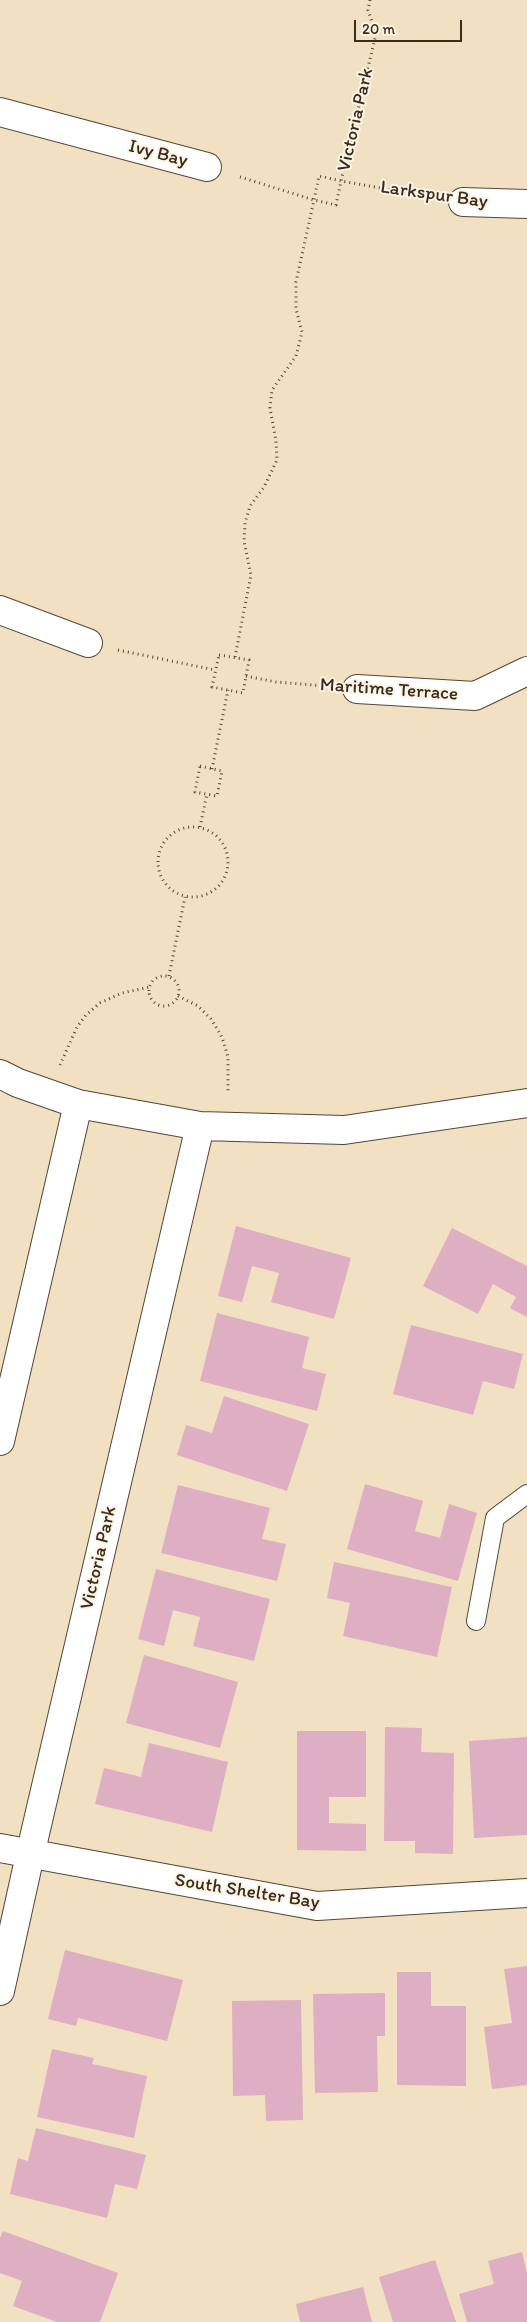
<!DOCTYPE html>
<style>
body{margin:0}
#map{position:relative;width:527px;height:2322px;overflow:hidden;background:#f1e1c2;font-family:Itim,sans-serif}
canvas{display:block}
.scale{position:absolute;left:354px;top:20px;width:108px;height:22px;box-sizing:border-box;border:2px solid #3b2a1e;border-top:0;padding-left:6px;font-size:15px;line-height:18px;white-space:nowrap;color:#3b2a1e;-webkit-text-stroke:4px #fcf5e5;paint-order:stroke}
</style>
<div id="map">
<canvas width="527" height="2322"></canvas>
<div class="scale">20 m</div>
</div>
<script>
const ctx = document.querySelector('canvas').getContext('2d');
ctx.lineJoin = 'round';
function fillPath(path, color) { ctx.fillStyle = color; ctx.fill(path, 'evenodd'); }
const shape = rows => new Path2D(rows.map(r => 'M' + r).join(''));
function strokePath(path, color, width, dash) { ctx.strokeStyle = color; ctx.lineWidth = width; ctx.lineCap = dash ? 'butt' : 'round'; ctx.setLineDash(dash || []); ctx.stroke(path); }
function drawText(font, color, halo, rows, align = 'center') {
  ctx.font = font + ' Itim,sans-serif'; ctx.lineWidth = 4; ctx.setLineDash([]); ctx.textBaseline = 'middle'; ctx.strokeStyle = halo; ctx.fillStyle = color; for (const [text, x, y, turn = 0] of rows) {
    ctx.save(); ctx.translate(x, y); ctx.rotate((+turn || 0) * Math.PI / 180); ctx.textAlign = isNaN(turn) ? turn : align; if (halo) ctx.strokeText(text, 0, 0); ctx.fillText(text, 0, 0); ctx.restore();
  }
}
fillPath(shape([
 [236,1226,351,1258,334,1319,271,1302,279,1273,252,1266,242,1302,218,1296],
 [452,1228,527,1266,527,1317,510,1308,516,1297,493,1284,478,1314,423,1286],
 [217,1313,309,1337,302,1368,326,1374,317,1411,200,1381],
 [411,1325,523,1354,514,1389,483,1381,473,1415,393,1394],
 [224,1396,309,1424,287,1491,177,1455,186,1425,212,1433],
 [365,1484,423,1501,415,1531,440,1538,449,1504,477,1513,458,1581,347,1549],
 [178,1485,270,1508,262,1539,286,1544,277,1581,161,1553],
 [334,1562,452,1587,437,1657,343,1636,350,1603,327,1598],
 [156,1569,270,1599,254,1661,193,1646,200,1617,173,1610,164,1646,138,1639],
 [144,1655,238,1682,220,1748,126,1723],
 [385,1727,422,1728,421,1752,454,1753,453,1854,415,1853,415,1841,384,1841],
 [297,1731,366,1731,366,1797,329,1797,329,1823,366,1824,366,1851,297,1850],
 [527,1737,527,1835,474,1838,469,1741],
 [149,1743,228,1762,212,1832,95,1804,104,1768,141,1777],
 [65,1950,183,1980,167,2041,78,2018,76,2026,48,2019],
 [527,1966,527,2085,492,2089,484,2027,512,2023,504,1969],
 [397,1972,431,1972,431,2006,466,2006,466,2086,397,2085],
 [385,1993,385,2036,377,2036,378,2092,315,2093,313,1994],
 [301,2000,303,2120,266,2121,265,2095,233,2096,232,2001],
 [52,2049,94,2058,92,2064,147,2076,134,2138,37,2117],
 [36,2128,146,2155,137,2189,115,2184,107,2218,10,2194,18,2158,28,2161],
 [3,2231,118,2273,100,2322,57,2322,13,2306,22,2281,0,2273,0,2238],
 [522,2252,527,2273,527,2322,467,2322,459,2294,494,2284,488,2261],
 [435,2260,456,2322,393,2322,379,2277],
 [363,2287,372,2322,300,2322,296,2304]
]), '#deaec2');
const lane = shape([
 [476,1621,495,1518,527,1494]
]);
const street = shape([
 [0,112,207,167],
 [463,202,527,204],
 [0,610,88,643],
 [357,689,475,696,527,671],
 [0,1848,317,1906,527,1893]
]);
const secondary = shape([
 [0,1074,18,1083,78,1104,200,1126,344,1130,527,1103],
 [0,1441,78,1104],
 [0,1991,30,1855,200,1126]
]);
strokePath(lane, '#564537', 20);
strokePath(street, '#564537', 30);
strokePath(secondary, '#564537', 30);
strokePath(shape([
 [370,0,368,10,376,34,341,181,431,197],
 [118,650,215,670],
 [219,655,249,660,243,693,212,687,219,655],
 [235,657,251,575,244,541,245,523,250,506,264,487,277,460,276,441,270,408,272,390,296,356,302,332,296,309,296,282,314,200,319,176,341,181,336,205,314,200,237,176],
 [246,676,276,682,326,686],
 [200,766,222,771,217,796,195,792,200,766],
 [212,769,228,690],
 '158 862a35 35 0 1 1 70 0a35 35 0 1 1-70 0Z',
 [200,827,207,794],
 [169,976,185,897],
 '149 991a15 15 0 1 1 30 0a15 15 0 1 1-30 0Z',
 [178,996,198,1006,211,1019,222,1037,228,1057,228,1094],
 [60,1065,77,1027,86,1015,100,1003,122,993,150,987]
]), '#564537', 3, [1, 4]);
strokePath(lane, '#fff', 18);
strokePath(street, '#fff', 28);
strokePath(secondary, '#fff', 28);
drawText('19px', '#3b2a1e', '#fcf5e5', [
 ["Victoria Park",356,120,-77],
 ["Ivy Bay",158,154,15],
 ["Larkspur Bay",434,195,8],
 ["Maritime Terrace",389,690,4],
 ["Victoria Park",99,1558,-77],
 ["South Shelter Bay",247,1892,9]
]);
</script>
